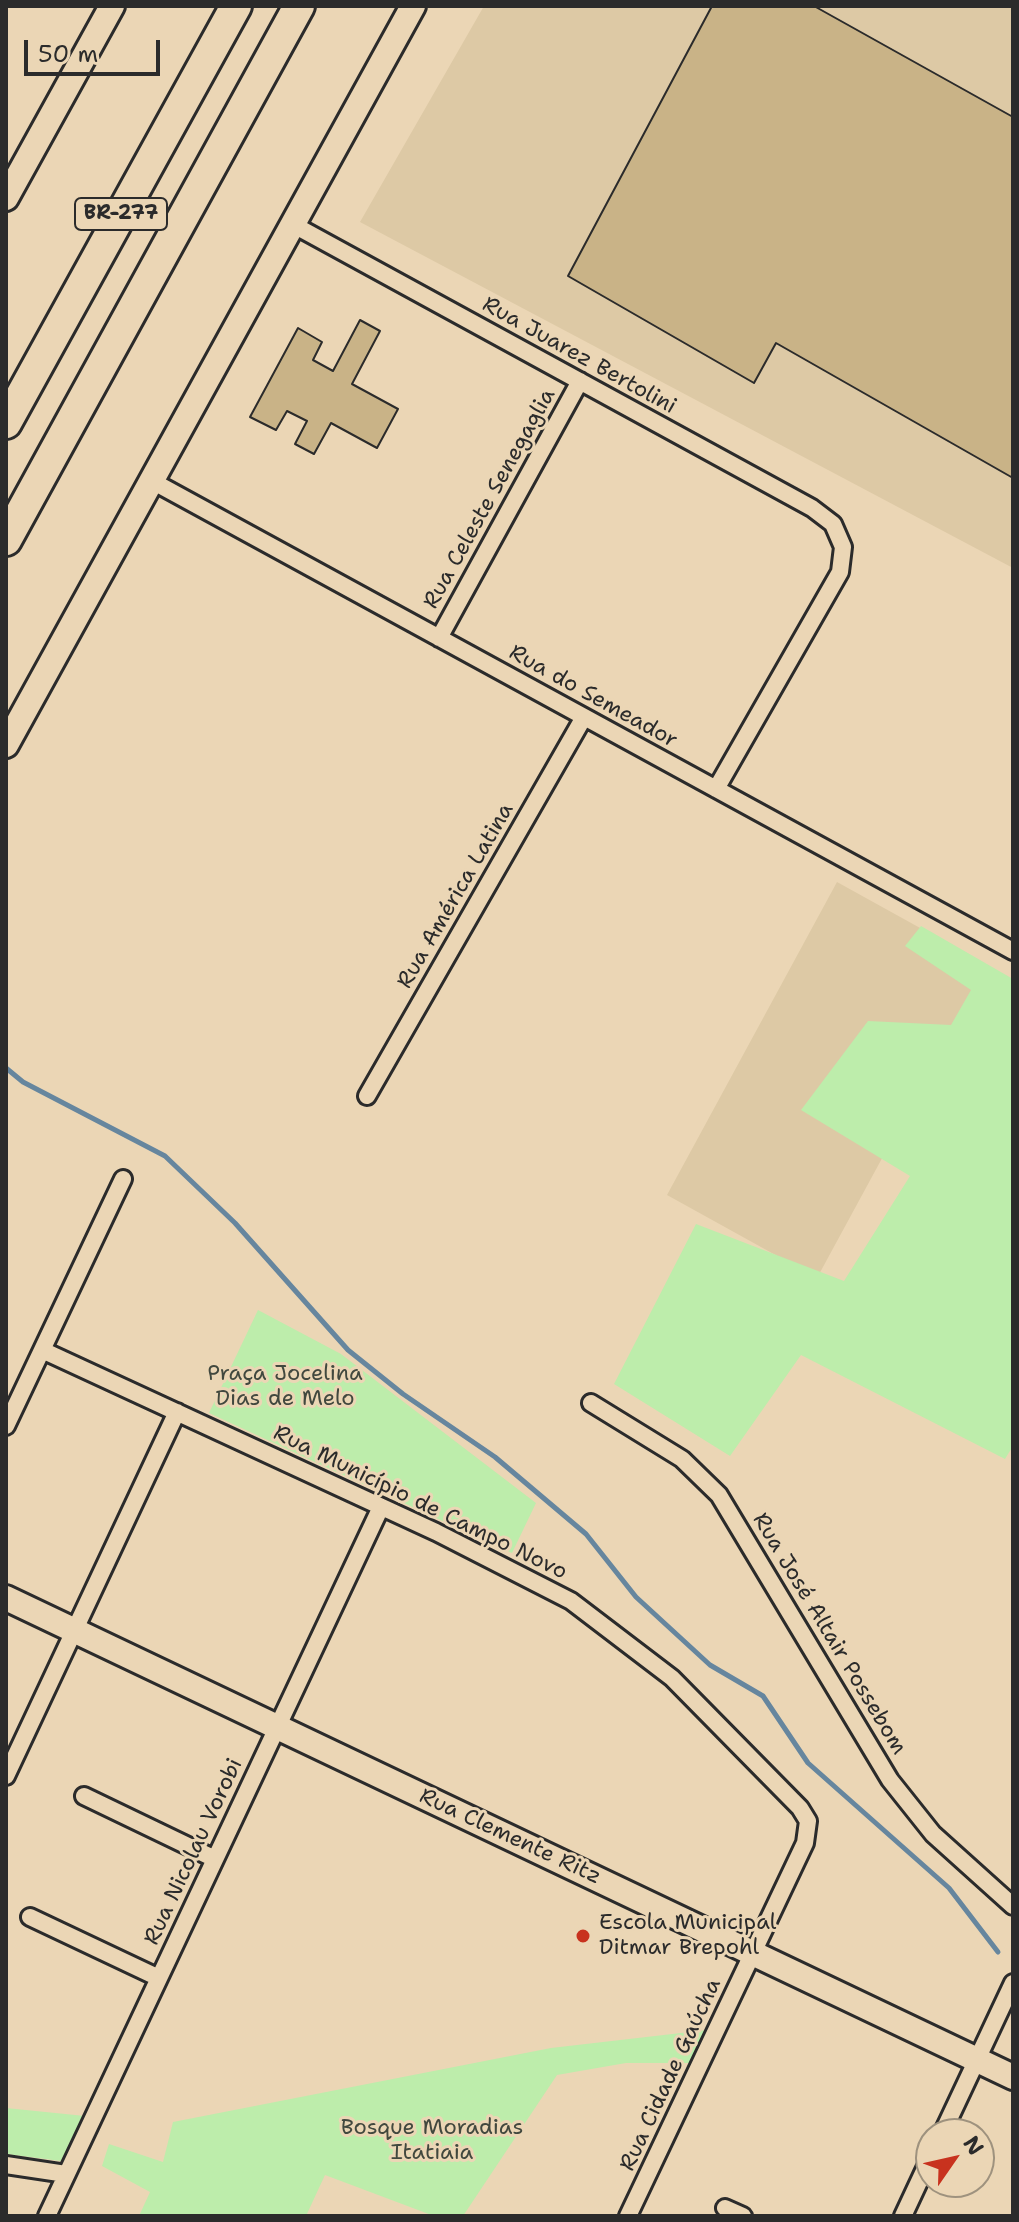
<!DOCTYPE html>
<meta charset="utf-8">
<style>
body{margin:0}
#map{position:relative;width:1019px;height:2222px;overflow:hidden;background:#ebd6b5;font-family:"Shantell Sans",sans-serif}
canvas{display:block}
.frame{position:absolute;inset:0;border:8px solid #2b2b2b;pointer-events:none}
.north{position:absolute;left:915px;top:2118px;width:80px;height:80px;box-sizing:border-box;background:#ebd6b5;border:2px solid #9e927e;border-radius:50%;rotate:56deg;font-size:22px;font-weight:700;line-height:32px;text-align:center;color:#2b2b2b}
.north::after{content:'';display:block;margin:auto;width:28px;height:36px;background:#c8321e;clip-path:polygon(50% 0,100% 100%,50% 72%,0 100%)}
.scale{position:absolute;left:24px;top:40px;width:136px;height:36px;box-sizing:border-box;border:4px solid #2b2b2b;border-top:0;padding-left:10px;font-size:24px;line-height:28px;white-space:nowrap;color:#2b2b2b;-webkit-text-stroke:6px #ebd6b5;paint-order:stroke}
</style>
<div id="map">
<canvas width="1019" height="2222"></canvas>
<div class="frame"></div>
<div class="north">N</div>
<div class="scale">50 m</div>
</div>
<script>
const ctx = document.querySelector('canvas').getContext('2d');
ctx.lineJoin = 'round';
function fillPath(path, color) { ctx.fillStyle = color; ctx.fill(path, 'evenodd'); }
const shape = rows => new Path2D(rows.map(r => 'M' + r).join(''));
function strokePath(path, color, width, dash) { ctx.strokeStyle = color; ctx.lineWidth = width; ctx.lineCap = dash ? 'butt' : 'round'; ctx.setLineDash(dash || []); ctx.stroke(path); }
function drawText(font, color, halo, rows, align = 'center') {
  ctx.font = font + ' "Shantell Sans",sans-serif'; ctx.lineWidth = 6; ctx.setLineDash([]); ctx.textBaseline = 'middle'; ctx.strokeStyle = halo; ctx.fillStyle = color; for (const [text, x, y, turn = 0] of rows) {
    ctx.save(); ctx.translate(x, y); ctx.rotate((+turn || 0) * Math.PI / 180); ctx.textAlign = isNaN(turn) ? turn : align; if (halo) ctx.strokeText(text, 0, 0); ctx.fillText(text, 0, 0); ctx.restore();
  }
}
fillPath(shape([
 [484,6,1013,6,1013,568,360,222],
 [837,882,987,965,817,1278,667,1195]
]), '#ddc9a5');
fillPath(shape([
 [921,926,1013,979,1013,1446,1005,1459,801,1355,730,1456,614,1384,696,1224,844,1281,910,1176,801,1110,868,1021,951,1025,971,990,905,946],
 [258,1310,341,1354,536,1503,512,1553,209,1413],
 [707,2030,696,2063,626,2063,557,2075,463,2216,434,2216,325,2175,306,2216,139,2216,150,2192,102,2166,109,2144,163,2162,173,2122,551,2048],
 [6,2108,85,2116,61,2161,6,2154]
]), '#bdedab');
strokePath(shape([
 [6,1068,23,1082,165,1156,235,1223,348,1350,403,1394,495,1457,586,1534,636,1597,710,1665,763,1696,808,1763,949,1888,998,1952]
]), '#66869e', 5);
const building = shape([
 [712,6,814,6,1013,117,1013,478,776,343,754,383,568,276,712,6],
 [360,320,380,331,352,384,398,409,377,448,331,423,314,454,295,444,307,421,287,411,276,430,250,417,298,328,322,342,313,360,333,371,360,320]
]);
fillPath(building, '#c9b387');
strokePath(building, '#2b2b2b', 2);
const street = shape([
 [292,224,812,508,833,524,843,547,840,572,716,789],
 [152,481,1013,951],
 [439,638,580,381],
 [367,1096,584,717],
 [42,1350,436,1532,571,1601,672,1678,800,1808,808,1821,805,1843,628,2216],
 [591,1403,682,1459,719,1495,890,1780,933,1834,1013,1906],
 [6,1426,123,1179],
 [6,1776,177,1412],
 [84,1796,215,1859],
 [30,1917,159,1978],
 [942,2134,1013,1983],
 [6,2165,66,2174],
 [725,2208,743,2216],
 [47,2216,381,1507],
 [903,2216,931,2156]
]);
const secondary = shape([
 [6,198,112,6],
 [6,745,413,6],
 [6,1598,1013,2077]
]);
const highway = shape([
 [6,423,236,6],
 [6,540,299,6]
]);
strokePath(street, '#2b2b2b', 22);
strokePath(secondary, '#2b2b2b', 30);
strokePath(highway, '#2b2b2b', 36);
strokePath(street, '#ebd6b5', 16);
strokePath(secondary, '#ebd6b5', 24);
strokePath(highway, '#ebd6b5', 30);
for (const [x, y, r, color] of [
 [583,1936,8,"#c8321e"]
]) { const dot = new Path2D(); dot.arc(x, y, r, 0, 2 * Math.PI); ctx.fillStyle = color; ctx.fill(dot); strokePath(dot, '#ebd6b5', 3); }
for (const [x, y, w] of [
 [121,214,92]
]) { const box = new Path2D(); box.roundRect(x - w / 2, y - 16, w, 32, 6); ctx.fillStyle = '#ebd6b5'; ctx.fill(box); strokePath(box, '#2b2b2b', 2); }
drawText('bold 20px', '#2b2b2b', null, [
 ["BR-277",121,214]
]);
drawText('22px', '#2b2b2b', '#ebd6b5', [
 ["Rua Juarez Bertolini",579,356,29],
 ["Rua Celeste Senegaglia",490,499,-61],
 ["Rua do Semeador",593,697,29],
 ["Rua América Latina",456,896,-60],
 ["Rua Município de Campo Novo",420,1503,26],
 ["Rua José Altair Possebom",829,1634,59],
 ["Rua Clemente Ritz",510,1837,25],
 ["Rua Nicolau Vorobi",194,1852,-65],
 ["Rua Cidade Gaúcha",671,2075,-65]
]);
drawText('22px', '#41483e', '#ebd6b5', [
 ["Praça Jocelina",285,1374],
 ["Dias de Melo",285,1399],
 ["Bosque Moradias",432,2128],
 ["Itatiaia",432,2153]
]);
drawText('22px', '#2b2b2b', '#ebd6b5', [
 ["Escola Municipal",599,1923],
 ["Ditmar Brepohl",599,1948]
], 'left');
</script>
